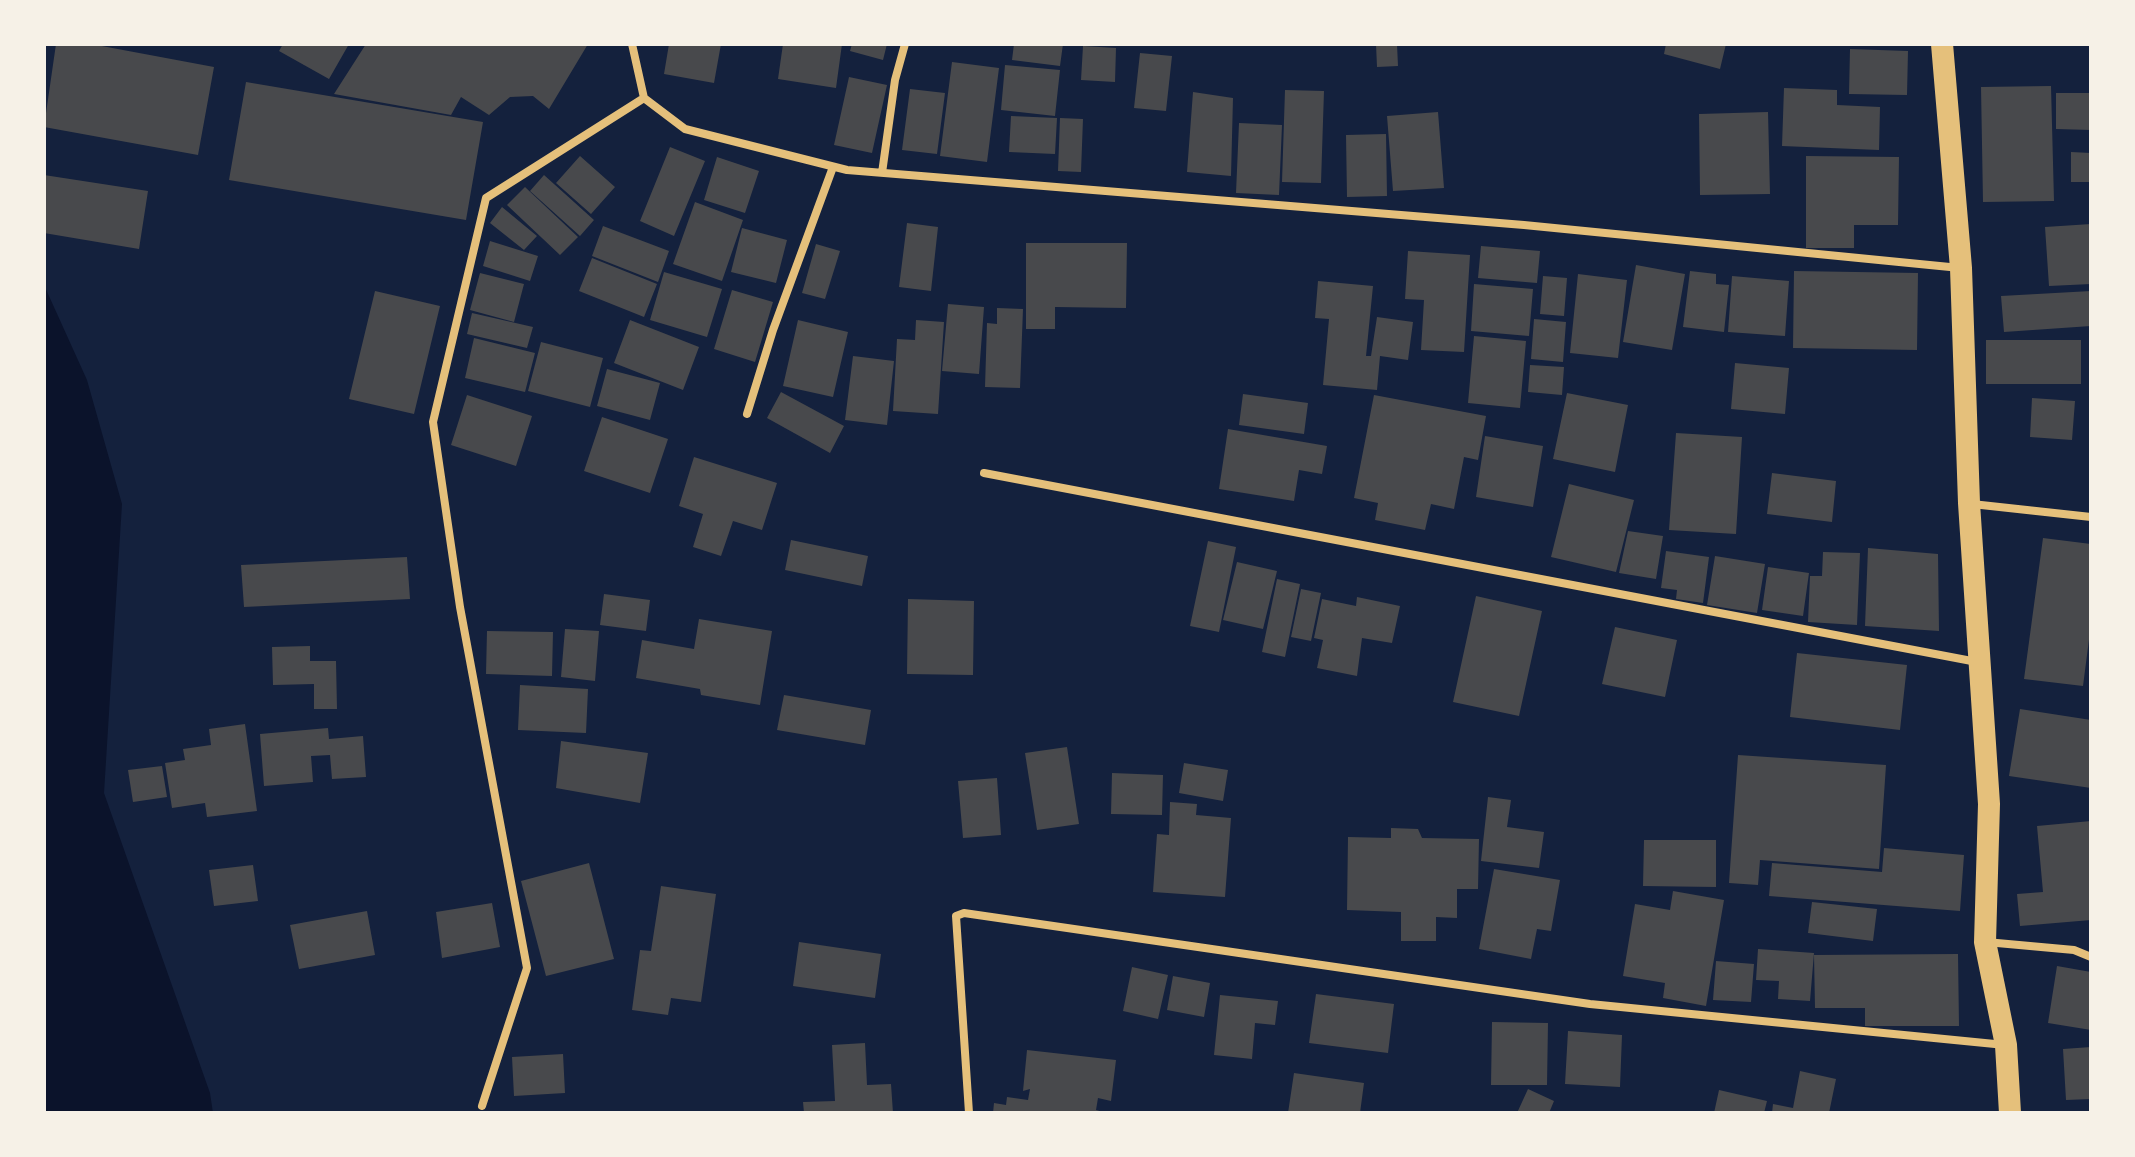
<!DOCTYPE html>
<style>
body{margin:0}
#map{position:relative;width:2135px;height:1157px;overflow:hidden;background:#14213d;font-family:Signika,sans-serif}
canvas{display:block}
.frame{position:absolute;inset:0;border:46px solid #f6f1e7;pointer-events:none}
</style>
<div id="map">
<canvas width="2135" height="1157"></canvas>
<div class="frame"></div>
</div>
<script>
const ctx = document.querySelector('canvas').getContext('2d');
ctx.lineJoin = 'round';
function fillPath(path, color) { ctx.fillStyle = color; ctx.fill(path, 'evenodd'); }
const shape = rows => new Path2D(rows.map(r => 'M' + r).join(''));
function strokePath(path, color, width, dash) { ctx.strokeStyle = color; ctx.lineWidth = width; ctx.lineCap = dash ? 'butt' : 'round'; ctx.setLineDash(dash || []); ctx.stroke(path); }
fillPath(shape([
 [44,285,87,380,122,504,104,793,210,1093,213,1113,44,1113]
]), '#0b132b');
fillPath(shape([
 [56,44,91,44,214,67,198,155,44,127],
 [283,44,349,44,329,79,279,51],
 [366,44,588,44,549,109,533,96,510,97,489,115,461,97,451,115,334,94],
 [669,44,721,44,714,83,664,74],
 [783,44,842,44,836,88,778,79],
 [852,44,887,44,883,60,850,51],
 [1014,44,1063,44,1060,66,1012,60],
 [1376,44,1397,44,1398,66,1377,67],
 [1666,44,1726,44,1720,69,1664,54],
 [1083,46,1116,48,1115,82,1081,80],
 [1850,49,1908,51,1907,95,1849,94],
 [1140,53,1172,56,1166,111,1134,108],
 [952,62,999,68,987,162,940,156],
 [1005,65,1060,70,1055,116,1001,110],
 [849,77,887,85,872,153,834,145],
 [246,82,483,122,466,220,229,180],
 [2051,86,2054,201,1983,202,1981,87],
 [1784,88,1837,90,1837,105,1880,107,1879,150,1782,146],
 [910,89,945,93,937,154,902,150],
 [1285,90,1324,91,1321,183,1282,182],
 [1193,92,1233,98,1231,176,1187,172],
 [2056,93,2091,93,2091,130,2056,129],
 [1438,112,1444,188,1393,191,1387,116],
 [1768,112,1770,194,1700,195,1699,114],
 [1011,116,1057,118,1055,154,1009,152],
 [1060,118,1083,119,1081,172,1058,171],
 [1239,123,1282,125,1279,195,1236,193],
 [1386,134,1387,196,1347,197,1346,135],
 [670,147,705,161,674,236,640,221],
 [2071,152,2091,153,2091,182,2071,182],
 [580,156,615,187,591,214,556,183],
 [1806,156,1899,157,1898,225,1854,225,1854,248,1806,248],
 [717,157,759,171,745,213,704,200],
 [44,175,148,191,139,249,44,233],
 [544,175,594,220,580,236,530,191],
 [525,187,578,237,560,255,507,205],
 [695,202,743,220,722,281,673,264],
 [502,207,537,236,524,250,490,223],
 [907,223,938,227,931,291,899,287],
 [2091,224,2091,284,2049,286,2045,227],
 [603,226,669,251,658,282,592,256],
 [742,228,787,240,776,283,731,272],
 [490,241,538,256,530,281,483,266],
 [1026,243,1127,243,1126,308,1055,307,1055,329,1026,329],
 [816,244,840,251,825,299,802,293],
 [1481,246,1540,251,1537,283,1478,278],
 [1408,251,1470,255,1464,352,1421,350,1424,300,1405,299],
 [592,258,657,284,644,317,579,291],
 [1636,265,1685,274,1672,350,1623,342],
 [1690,271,1716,274,1716,284,1729,285,1724,332,1683,327],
 [1794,271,1918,273,1917,350,1793,348],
 [664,272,722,289,707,337,650,320],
 [480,273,524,284,514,322,470,310],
 [1578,274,1627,280,1618,358,1570,353],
 [1543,276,1567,278,1564,316,1540,314],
 [1732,276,1789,281,1785,336,1728,332],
 [1318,281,1373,286,1366,356,1371,356,1377,317,1413,322,1408,360,1380,356,1377,390,1323,385,1329,319,1315,318],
 [1474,284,1533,289,1529,336,1471,331],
 [732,290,773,302,755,362,714,349],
 [375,291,440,306,414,414,349,399],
 [2091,291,2091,326,2004,332,2001,296],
 [948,304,984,307,979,374,942,371],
 [997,308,1023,309,1020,388,985,387,987,323,997,324],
 [472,313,533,327,527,348,467,334],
 [1534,319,1566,322,1563,362,1531,359],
 [630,320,699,347,683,390,614,363],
 [798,320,848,332,833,397,783,386],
 [916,320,944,322,938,414,893,411,897,339,915,340],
 [1474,336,1526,341,1520,408,1468,403],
 [474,338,535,353,525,392,465,378],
 [1986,340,2081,340,2081,384,1986,384],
 [541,342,603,358,590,407,528,391],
 [853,356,894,361,887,425,845,420],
 [1735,363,1789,368,1785,414,1731,409],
 [1530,365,1564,367,1562,395,1528,392],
 [607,369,660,383,650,420,597,406],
 [781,392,844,426,830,453,767,418],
 [1567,393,1628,405,1615,472,1553,459],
 [1243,394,1308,403,1304,434,1239,425],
 [467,395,532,416,516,466,451,445],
 [1374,395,1486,416,1478,460,1464,457,1454,509,1431,504,1425,530,1375,520,1378,503,1354,498],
 [2032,398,2075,401,2072,440,2030,437],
 [602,417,668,439,650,493,584,471],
 [1228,429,1327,446,1322,474,1299,470,1294,501,1219,489],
 [1676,433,1742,437,1736,534,1669,530],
 [1485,436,1543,446,1533,507,1476,497],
 [694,457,777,483,762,530,733,521,721,556,693,547,703,514,679,506],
 [1772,473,1836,481,1832,522,1767,514],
 [1569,484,1634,500,1616,572,1551,557],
 [1628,531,1663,536,1656,579,1619,573],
 [2043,538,2091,544,2091,624,2083,686,2024,679],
 [791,540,868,556,862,586,785,570],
 [1208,541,1236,547,1219,632,1190,626],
 [1868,548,1938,554,1939,631,1865,626],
 [1666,551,1709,557,1703,603,1676,599,1677,590,1661,588],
 [1823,552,1860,553,1857,625,1808,622,1810,576,1822,576],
 [1715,556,1765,564,1757,613,1707,605],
 [407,557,410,599,244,607,241,565],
 [1237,562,1277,571,1263,629,1223,620],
 [1768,567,1809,573,1803,616,1762,610],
 [1277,579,1300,584,1285,657,1262,652],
 [1301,589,1321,593,1311,641,1291,637],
 [604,594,650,600,646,631,600,625],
 [1476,596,1542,611,1519,716,1453,702],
 [1357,597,1400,606,1392,643,1362,638,1357,676,1317,668,1323,640,1314,638,1322,599,1356,606],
 [908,599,974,601,973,675,907,674],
 [699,619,772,631,760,705,701,695,700,689,636,678,642,640,694,649],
 [1615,627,1677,640,1665,697,1602,684],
 [565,629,599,631,595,681,561,677],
 [487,631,553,632,552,676,486,674],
 [310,646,310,661,336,661,337,709,314,709,314,684,273,685,272,647],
 [1797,653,1907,665,1900,730,1790,717],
 [520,685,588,689,586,733,518,730],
 [784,695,871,710,865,745,777,730],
 [2020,709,2091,720,2091,788,2009,776],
 [245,724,257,811,207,817,205,803,172,808,165,763,185,760,183,749,211,745,209,729],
 [328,728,329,739,363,736,366,777,332,779,330,755,311,756,313,782,264,786,260,734],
 [561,741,648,753,640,803,556,788],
 [1067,747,1079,824,1037,830,1025,753],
 [1738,755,1886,765,1879,869,1760,860,1758,885,1729,883],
 [1184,763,1228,770,1223,801,1179,793],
 [162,766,167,797,133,802,128,770],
 [1112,773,1163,775,1162,815,1111,814],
 [997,778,1001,835,963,838,958,781],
 [1488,797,1511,800,1507,827,1544,832,1539,868,1481,861],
 [1170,802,1197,804,1196,815,1231,818,1225,897,1153,892,1157,834,1169,835],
 [2091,821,2091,920,2020,926,2017,894,2043,892,2037,826],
 [1391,828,1418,829,1422,838,1479,839,1478,889,1457,889,1457,918,1436,917,1436,941,1401,941,1401,912,1347,910,1348,837,1391,838],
 [1644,840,1716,840,1716,887,1643,886],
 [1884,848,1964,855,1960,911,1769,896,1772,863,1882,872],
 [589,863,614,959,546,976,521,881],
 [253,865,258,901,214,906,209,870],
 [1494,869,1560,880,1551,931,1537,929,1531,959,1479,949],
 [661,886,716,894,701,1002,671,998,668,1015,632,1010,640,950,651,951],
 [1673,891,1724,900,1706,1006,1663,998,1665,983,1623,976,1635,904,1670,910],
 [1812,902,1877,909,1873,941,1808,933],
 [492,903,500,947,442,958,436,912],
 [367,911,375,955,299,969,290,925],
 [799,942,881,954,875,998,793,986],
 [1758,949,1814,953,1810,1001,1778,999,1779,981,1756,980],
 [1958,954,1959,1026,1865,1026,1865,1008,1815,1008,1814,955],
 [1716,961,1754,964,1751,1002,1713,1000],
 [2057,966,2091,972,2091,1030,2048,1023],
 [1132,967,1168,975,1158,1019,1123,1011],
 [1173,976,1210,983,1204,1017,1167,1010],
 [1316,994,1394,1004,1388,1053,1309,1043],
 [1220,995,1278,1001,1275,1025,1255,1023,1252,1059,1214,1055],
 [1492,1022,1548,1023,1547,1085,1491,1085],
 [1568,1031,1622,1035,1620,1087,1565,1084],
 [865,1043,867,1085,891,1084,893,1113,804,1113,803,1102,835,1101,832,1045],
 [2091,1047,2091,1099,2066,1100,2063,1049],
 [1027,1050,1116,1060,1111,1101,1098,1098,1096,1110,1107,1113,993,1113,994,1103,1006,1105,1007,1097,1028,1100,1030,1089,1023,1091],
 [563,1054,565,1093,514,1096,512,1057],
 [1800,1071,1836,1079,1829,1113,1772,1113,1773,1104,1793,1108],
 [1294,1073,1364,1083,1360,1113,1288,1113],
 [1528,1089,1554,1101,1549,1113,1517,1113],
 [1719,1090,1767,1101,1764,1113,1714,1113]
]), '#48494c');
strokePath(shape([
 [632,44,644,98,685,129,847,170,1524,225,1960,268],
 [882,173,895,80,905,44],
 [747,414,773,330,833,167],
 [984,473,1977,662],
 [1972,504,2091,517],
 [1986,942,2074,950,2091,957],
 [482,1106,527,968,460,607,433,422,486,198,644,98],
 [969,1113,956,916,964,913,1590,1004,2005,1045]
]), '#e5c07b', 8);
strokePath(shape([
 [1942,44,1961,268,1969,503,1989,804,1985,942,2006,1045,2010,1113]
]), '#e5c07b', 22);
</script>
